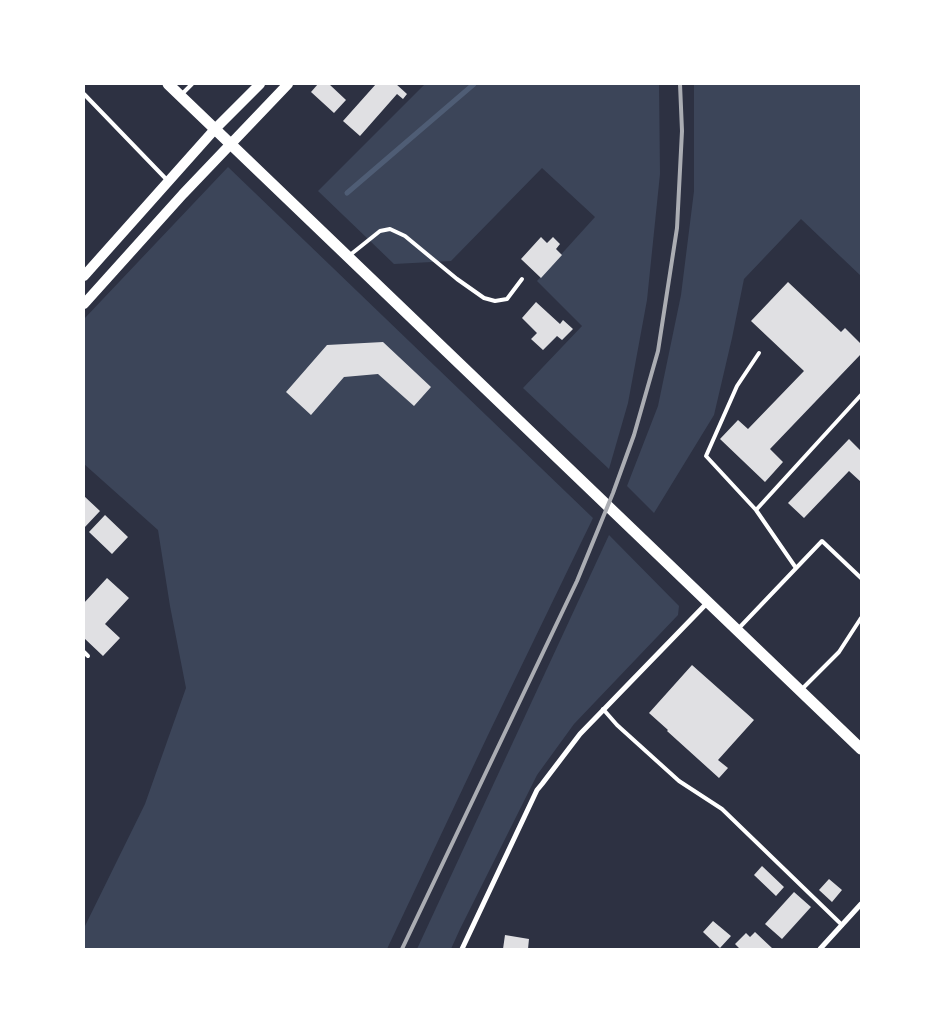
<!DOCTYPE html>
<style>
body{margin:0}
#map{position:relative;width:945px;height:1033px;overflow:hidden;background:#2d3142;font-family:Commissioner,sans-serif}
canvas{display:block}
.frame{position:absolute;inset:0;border:85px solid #fff;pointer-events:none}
</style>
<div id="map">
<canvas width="945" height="1033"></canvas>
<div class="frame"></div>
</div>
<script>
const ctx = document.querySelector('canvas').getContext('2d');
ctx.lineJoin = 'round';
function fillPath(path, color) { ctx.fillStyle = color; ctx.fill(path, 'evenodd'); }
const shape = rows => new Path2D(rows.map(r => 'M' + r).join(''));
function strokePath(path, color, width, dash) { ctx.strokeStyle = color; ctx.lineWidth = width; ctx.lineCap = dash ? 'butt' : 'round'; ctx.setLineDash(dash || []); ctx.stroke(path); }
fillPath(shape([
 [425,84,659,84,660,174,647,300,628,403,609,469,523,388,582,326,537,281,595,217,542,168,451,261,394,264,318,191],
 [694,84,861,84,861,276,801,219,744,279,732,338,714,415,654,513,627,486,658,406,681,295,694,191],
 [228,167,593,518,488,735,387,949,84,949,84,928,145,804,186,688,170,606,158,530,84,464,84,319],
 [609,535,679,606,678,615,574,724,537,775,460,929,451,949,417,949]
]), '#3c4559');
strokePath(shape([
 [347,193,474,84]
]), '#4f5d75', 5);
fillPath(shape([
 [318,84,329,84,346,100,334,113,311,92],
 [376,84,396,84,407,94,403,99,397,94,360,136,343,121],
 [541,237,547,243,553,237,560,244,556,249,562,255,541,278,521,259],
 [788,282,841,332,845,328,861,344,861,354,770,449,783,462,765,482,720,439,738,420,748,429,804,371,751,321],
 [536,302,560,324,563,320,573,329,562,340,557,336,543,350,531,339,537,333,522,318],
 [383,342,431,387,414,406,378,374,344,377,311,415,286,392,327,345],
 [849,439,861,451,861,482,849,471,804,518,788,503],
 [84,496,100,511,84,528],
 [105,515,128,537,112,554,89,532],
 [107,578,129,598,105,624,120,638,103,656,84,638,84,603],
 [692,665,754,720,718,760,728,768,719,778,667,731,668,730,649,713],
 [762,866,784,887,776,896,754,875],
 [829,879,842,890,832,902,819,890],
 [794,892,811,907,782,939,765,924],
 [713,921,731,936,720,948,703,932],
 [755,932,773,949,740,949,735,944,746,933,750,937],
 [505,935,529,939,528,949,503,949]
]), '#e0e0e3');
strokePath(shape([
 [84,94,168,181],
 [181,95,192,84],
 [350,255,380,231,390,229,405,236,457,279,484,298,495,301,507,299,522,279],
 [759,353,737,386,706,456,756,510,796,568],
 [756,510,861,395],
 [739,628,822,541,861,578],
 [84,652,88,656],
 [802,689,839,652,861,618],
 [603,709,617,725,679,781,722,809,842,925]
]), '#fff', 4);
strokePath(shape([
 [462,949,537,790,542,784,580,734,708,602],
 [820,949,861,904]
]), '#fff', 5);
strokePath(shape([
 [84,276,215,129,260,84],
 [84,304,183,194,288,84]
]), '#fff', 10);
strokePath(shape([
 [168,84,861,749]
]), '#fff', 11);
strokePath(shape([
 [402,949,577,581,613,493,634,435,658,351,677,228,682,131,680,84]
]), '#abadb3', 4);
</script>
